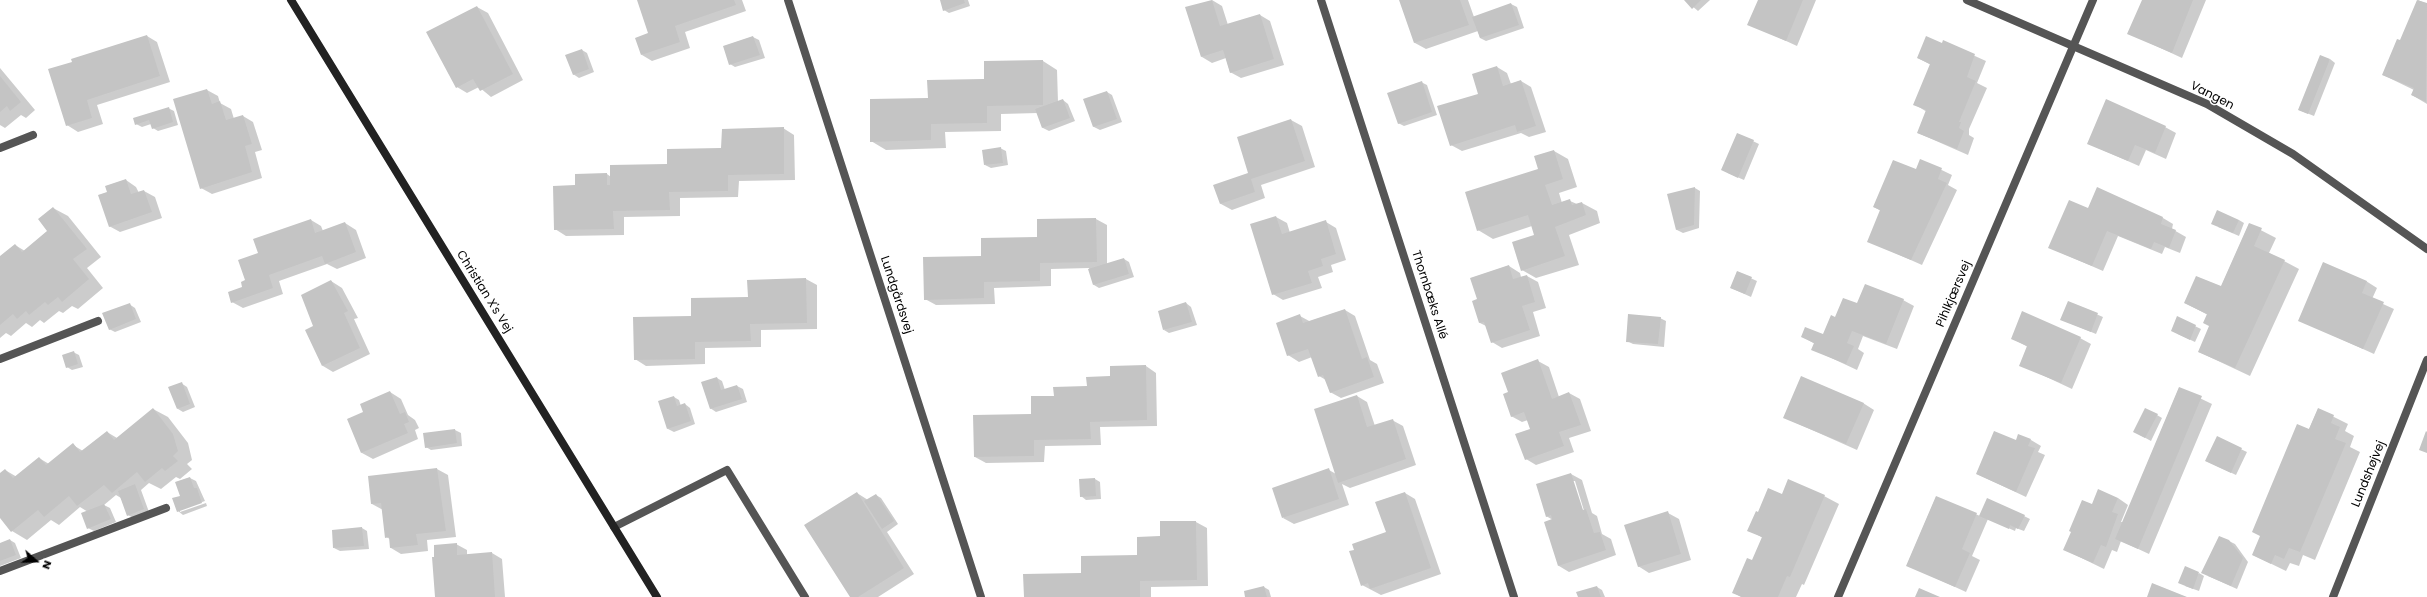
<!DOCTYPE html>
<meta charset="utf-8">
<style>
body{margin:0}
#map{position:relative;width:2427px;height:597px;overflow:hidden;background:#fff;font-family:Poppins,sans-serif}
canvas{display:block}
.north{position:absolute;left:16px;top:541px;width:40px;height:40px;-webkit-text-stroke:3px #fff;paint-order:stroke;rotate:110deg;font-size:11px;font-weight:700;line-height:16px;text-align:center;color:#000}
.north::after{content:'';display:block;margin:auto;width:14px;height:18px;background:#000;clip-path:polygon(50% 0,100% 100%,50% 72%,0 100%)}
</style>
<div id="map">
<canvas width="2427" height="597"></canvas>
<div class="north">N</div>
</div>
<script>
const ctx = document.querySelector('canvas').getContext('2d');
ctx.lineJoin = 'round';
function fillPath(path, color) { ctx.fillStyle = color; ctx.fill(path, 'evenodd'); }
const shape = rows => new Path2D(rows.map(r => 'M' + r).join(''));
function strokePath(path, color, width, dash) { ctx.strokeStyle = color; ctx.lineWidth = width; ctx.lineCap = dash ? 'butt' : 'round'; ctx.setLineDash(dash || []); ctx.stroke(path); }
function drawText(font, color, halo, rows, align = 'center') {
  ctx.font = font + ' Poppins,sans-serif'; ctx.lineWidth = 3; ctx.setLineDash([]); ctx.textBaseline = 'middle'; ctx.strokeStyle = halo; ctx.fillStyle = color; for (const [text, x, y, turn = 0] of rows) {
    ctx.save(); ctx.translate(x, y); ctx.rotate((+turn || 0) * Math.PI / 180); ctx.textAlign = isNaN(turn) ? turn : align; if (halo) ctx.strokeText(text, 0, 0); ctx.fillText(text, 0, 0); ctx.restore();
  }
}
fillPath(shape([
 [638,0,742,0,746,11,685,32,690,48,652,61,642,55,649,34],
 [941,0,968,0,970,6,949,13,944,10],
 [1212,0,1222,6,1228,25,1260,15,1270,21,1284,65,1241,78,1230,72,1226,58,1212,63,1202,57],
 [1400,0,1468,0,1474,17,1511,4,1517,7,1524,28,1486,41,1480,38,1478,31,1426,49,1415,43],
 [1685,0,1710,0,1698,11],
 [1759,0,1816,0,1797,46,1749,24],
 [2143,0,2206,0,2182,58,2128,33],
 [2418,0,2427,4,2427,104,2412,95,2414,90,2383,75,2401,42],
 [477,7,488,13,523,80,491,97,479,87,467,93,457,87],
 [147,36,157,42,170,82,97,105,103,124,78,132,67,125,73,62],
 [753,37,759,40,765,58,735,67,730,64],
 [1944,42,1986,61,1977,83,1987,88,1969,129,1969,135,1974,138,1968,155,1918,133,1927,112,1914,104,1931,65,1918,58,1943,45],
 [582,50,587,53,594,72,579,78,573,74],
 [2330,59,2335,63,2314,116,2299,110],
 [1043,61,1057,70,1058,102,1063,100,1068,104,1075,121,1049,131,1043,128,1038,113,1001,114,1001,131,945,132,946,148,886,150,871,141,929,99],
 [1497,67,1507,73,1511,84,1521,81,1531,87,1546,132,1529,137,1521,133,1462,151,1451,145],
 [0,68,35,110,26,118,21,115,5,128,0,125],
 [1421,82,1427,85,1437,115,1404,126,1398,123],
 [207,90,218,96,220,103,231,109,234,119,243,116,253,122,262,150,255,152,262,178,212,194,201,188],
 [1107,92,1112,95,1122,122,1100,130,1094,127,1085,100],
 [168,108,174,111,178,125,158,131,153,128,151,124,142,127,136,124],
 [1291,120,1302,126,1315,167,1261,185,1265,198,1232,210,1221,204,1215,186,1249,174],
 [2165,127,2176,133,2166,159,2146,150,2139,166,2089,144],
 [783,128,794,135,795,180,739,181,738,197,680,198,680,216,624,217,624,235,566,236,555,229,576,186,607,174,611,177,668,165],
 [1738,134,1759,144,1744,180,1728,173],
 [1000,148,1006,151,1008,165,991,168,985,165],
 [1554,151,1568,159,1577,187,1559,193,1562,203,1570,201,1577,204,1582,203,1597,211,1600,223,1569,235,1579,265,1536,278,1522,270,1535,236,1532,226,1493,239,1478,230,1539,169],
 [1921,160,1952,175,1948,185,1957,190,1922,265,1868,241,1881,211,1874,207,1916,171],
 [126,180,136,187,139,193,144,191,155,197,162,218,120,232,109,226,109,192],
 [1695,188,1700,191,1699,228,1683,233,1677,230,1668,195],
 [53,208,68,216,101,257,87,268,103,288,78,309,72,306,63,313,59,311,44,323,40,320,32,327,26,323,11,336,6,333,0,338,0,257,15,245,25,251,49,231],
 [2089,209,2163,218,2173,224,2172,229,2186,237,2180,253,2165,247,2162,254,2118,236,2103,271,2050,248],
 [1276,217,1287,223,1290,233,1326,222,1336,228,1346,260,1331,265,1333,272,1318,277,1322,288,1283,300,1273,294],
 [1096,219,1107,225,1107,264,1124,259,1129,262,1134,277,1099,288,1094,285,1089,268,1051,269,1051,286,994,288,995,304,936,305,925,299,982,257],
 [311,220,321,226,323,231,345,223,356,230,366,258,337,269,327,264,279,281,283,294,243,308,232,302,244,287,259,254],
 [2239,220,2244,223,2239,236,2218,227],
 [2249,224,2276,238,2269,253,2299,269,2250,376,2199,352,2210,326,2208,315,2185,303,2221,287],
 [1509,266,1520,273,1521,277,1527,276,1538,282,1546,308,1533,312,1540,336,1502,348,1492,342,1486,326,1480,323,1478,300],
 [1737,272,1757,281,1751,297,1731,288],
 [806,279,817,285,817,329,761,330,761,347,705,348,705,364,646,366,635,359,692,317],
 [331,281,342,288,358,318,354,319,370,354,333,372,323,366,314,326],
 [2366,281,2377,288,2372,299,2394,309,2374,354,2299,320],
 [1903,300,1914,306,1897,349,1863,336,1858,349,1864,353,1857,370,1812,349,1815,344,1803,337,1823,335,1836,318,1858,305],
 [2068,302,2103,317,2096,334,2067,322],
 [1186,303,1191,307,1197,325,1169,333,1164,330],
 [129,304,135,308,141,322,115,332,109,329],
 [1345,310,1355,316,1370,360,1377,364,1384,383,1341,398,1330,392,1326,380,1319,376,1312,357,1299,362,1288,355,1300,316,1311,322],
 [1660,318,1666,321,1664,347,1633,344,1627,341],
 [2178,318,2201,329,2195,342,2178,334],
 [2080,338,2091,344,2072,389,2021,365,2028,347,2013,339],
 [73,352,79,355,83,367,72,370,67,367],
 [1538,361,1549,367,1559,397,1569,393,1580,399,1591,431,1569,438,1574,452,1536,465,1526,459,1531,430,1528,420,1522,422,1511,416],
 [1146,366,1156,373,1157,426,1100,427,1101,445,1045,446,1044,462,986,463,975,457,1055,397,1088,387],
 [717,378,722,381,725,390,737,386,743,389,747,402,716,412,710,408],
 [181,383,187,387,195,407,183,412,178,409],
 [2179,388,2212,404,2149,554,2121,541,2117,552,2112,550,2104,569,2065,550,2093,505,2118,498,2128,505,2121,522,2123,522],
 [390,392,401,399,408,415,415,420,419,428,415,430,418,439,373,459,362,453,348,419,364,413],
 [1357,396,1367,402,1375,426,1392,420,1403,426,1416,465,1350,488,1342,484,1349,505,1294,524,1283,518,1329,470,1336,474],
 [674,397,679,400,681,406,685,404,690,408,695,424,674,432,668,429],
 [1863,403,1874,410,1857,450,1785,418],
 [153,409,168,417,188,443,192,460,187,464,192,469,180,479,176,477,161,489,149,483,141,490,149,512,133,518,128,515,121,498,116,495,104,505,110,508,116,522,94,531,88,528,88,512,80,507,59,525,51,520,27,540,12,531,0,517,0,475,5,470,17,477,39,458,49,464,73,445,83,451,107,432,117,438],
 [2318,409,2348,424,2345,431,2354,436,2350,447,2360,452,2315,560,2303,555,2299,566,2290,563,2286,571,2253,555],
 [2157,415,2162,418,2151,441,2140,435],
 [455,430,461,433,462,446,431,450,426,447,424,434],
 [2217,438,2247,452,2236,475,2206,461],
 [2031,440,2041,446,2038,452,2045,455,2026,497,1977,474,2017,441],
 [437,469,448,475,456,537,427,540,428,551,401,554,391,548,390,539,386,537,383,510,372,504,370,477],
 [1571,474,1582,480,1592,513,1597,516,1602,534,1611,539,1616,555,1569,572,1559,566,1553,520,1546,516],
 [1573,481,1575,481,1585,514,1583,515],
 [190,478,196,481,205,501,180,510,180,512,206,503,207,506,183,515,178,511,181,496],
 [1095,479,1100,482,1101,499,1086,500,1081,496],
 [857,493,868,500,876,495,881,498,898,524,887,532,914,574,878,597,851,597],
 [1405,493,1415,499,1441,574,1381,595,1362,585],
 [1783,495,1824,496,1839,504,1804,585,1802,584,1796,597,1741,597,1734,593,1753,562,1763,538,1749,530],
 [1936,497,1980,516,2024,516,2030,519,2024,531,2016,528,2015,531,1988,519,1972,556,1980,560,1966,592,1907,565],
 [1668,513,1679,519,1691,560,1649,573,1638,566],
 [1196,522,1207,528,1208,586,1151,587,1151,597,1025,597,1082,574,1138,556,1162,537],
 [362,528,367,531,369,549,340,551,334,548],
 [10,540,15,543,21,558,0,566,0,544],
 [2229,541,2235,544,2248,562,2237,589,2208,576],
 [456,544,467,550,467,555,492,553,502,559,505,597,436,597],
 [2199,573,2204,576,2199,591,2185,586],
 [1264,587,1269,590,1271,597,1246,597],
 [1597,587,1602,590,1605,597,1579,597]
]), '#0003');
fillPath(shape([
 [637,0,734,0,736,5,675,26,680,42,641,55,635,38,648,33],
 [940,0,964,0,965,3,943,11],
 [1212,0,1220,26,1260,14,1274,59,1230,73,1223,50,1201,57,1185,7],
 [1399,0,1460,0,1469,25,1414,43],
 [1684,0,1701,0,1692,9],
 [1758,0,1803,0,1786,41,1747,25],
 [2142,0,2193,0,2172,53,2127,34],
 [2417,0,2427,3,2426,102,2411,95,2414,88,2382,75,2397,39,2400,40],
 [1511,3,1519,25,1480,38,1472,17],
 [477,6,513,74,480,91,473,79,456,88,426,32],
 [147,35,160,76,87,100,92,118,66,126,48,69,72,62,71,59],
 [753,36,760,55,729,65,723,46],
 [1926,36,1942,43,1943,40,1975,54,1967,77,1976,81,1959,122,1961,122,1959,128,1964,131,1957,149,1917,133,1926,110,1913,105,1930,64,1917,58],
 [582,49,589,69,573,75,565,55],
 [2320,55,2330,59,2308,114,2298,110],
 [1043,60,1043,105,987,106,987,123,931,124,931,140,870,142,870,99,928,98,927,80,984,79,984,61],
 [1497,66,1503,86,1521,80,1536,126,1517,132,1515,125,1450,146,1437,106,1478,94,1472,74],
 [0,76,21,102,10,111,7,106,0,112],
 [1422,81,1432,112,1398,124,1387,93],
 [207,89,212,104,220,101,226,120,243,115,252,144,245,146,252,172,200,189,173,99],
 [1107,91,1117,119,1093,127,1083,99],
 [1063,99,1070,118,1042,128,1035,109],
 [2106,99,2166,126,2155,153,2135,145,2128,161,2087,144],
 [169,107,173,122,152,129,149,120,135,125,133,118],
 [1291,119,1305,161,1251,179,1255,192,1220,204,1213,185,1248,173,1237,137],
 [784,127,784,174,728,175,728,191,669,192,670,210,613,211,614,229,554,230,553,186,575,185,575,174,607,173,607,185,610,185,610,165,667,164,667,149,721,148,722,129],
 [1737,133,1754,140,1738,178,1721,170],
 [1001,147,1003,163,984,165,982,150],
 [1554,150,1563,179,1545,185,1552,205,1570,199,1572,205,1582,202,1586,215,1555,227,1565,256,1521,271,1512,242,1534,235,1528,215,1477,231,1465,192,1538,169,1534,156],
 [1920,159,1942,168,1938,179,1947,183,1911,260,1867,242,1880,210,1873,207,1893,160,1916,169],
 [126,179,131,194,144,190,152,212,109,227,98,195,107,192,105,186],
 [1695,187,1694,225,1676,230,1667,194],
 [2097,187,2163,217,2161,224,2176,230,2169,248,2154,242,2151,249,2107,231,2092,266,2048,248,2069,200,2088,208],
 [53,207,87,249,73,259,89,279,62,302,58,297,48,305,45,302,29,315,26,311,17,319,13,314,0,325,0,256,15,244,22,252,47,231,38,219],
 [2217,210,2239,220,2233,233,2211,224],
 [1276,216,1282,234,1326,220,1336,254,1321,259,1323,266,1308,271,1312,283,1272,295,1250,224],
 [1096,218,1097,262,1040,263,1040,281,984,282,984,298,924,300,923,257,981,256,981,238,1037,237,1037,219],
 [311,219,315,233,345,222,356,252,325,264,322,256,269,275,273,288,231,303,228,292,242,287,241,282,245,280,238,260,258,253,253,239],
 [2249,223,2262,228,2254,246,2285,260,2235,368,2198,352,2209,326,2203,323,2207,314,2184,303,2196,276,2221,286],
 [1124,258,1129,274,1093,285,1088,269],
 [2323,262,2367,281,2362,293,2384,302,2363,349,2298,321],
 [1509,265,1513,279,1527,275,1535,302,1522,306,1530,330,1491,343,1484,322,1479,323,1472,301,1477,299,1470,278],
 [1737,271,1752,277,1745,294,1730,288],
 [806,278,807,323,750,324,751,341,695,342,695,359,634,360,633,317,691,316,691,298,748,297,747,280],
 [331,280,348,311,344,313,360,348,322,366,305,330,313,326,301,295],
 [1865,284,1904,299,1886,344,1852,331,1847,343,1854,346,1846,364,1811,350,1814,343,1801,337,1805,327,1823,334,1831,315,1835,317,1843,298,1857,303],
 [2068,301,2098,313,2091,332,2060,320],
 [1186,302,1192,322,1163,330,1158,311],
 [130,303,136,319,109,330,102,313],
 [1345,309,1362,359,1367,357,1374,377,1330,393,1323,375,1318,377,1308,349,1287,356,1276,323,1300,314,1303,323],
 [2022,311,2081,337,2061,383,2019,366,2027,346,2011,339],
 [1628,314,1661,317,1658,344,1626,342],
 [2177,316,2196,325,2190,340,2171,331],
 [74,351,78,364,66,368,62,355],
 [1538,359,1552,399,1569,392,1581,425,1559,432,1564,446,1525,460,1515,434,1530,429,1524,412,1511,417,1503,394,1508,392,1501,373],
 [1146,365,1147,420,1090,422,1091,439,1034,440,1034,456,974,457,973,415,1031,414,1031,396,1054,396,1053,387,1087,386,1086,377,1110,376,1110,366],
 [1801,376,1864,403,1846,444,1783,418],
 [717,377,721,390,737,385,742,399,710,409,701,382],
 [182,382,190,404,177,409,168,387],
 [2179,387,2202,396,2138,549,2115,539],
 [390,391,400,414,405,412,409,422,404,424,408,433,361,453,347,419,363,412,360,404],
 [1357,395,1367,427,1393,419,1406,459,1338,483,1314,409],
 [674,396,677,406,685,403,691,421,667,429,658,401],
 [153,408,173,434,178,451,173,456,178,461,165,471,162,468,145,482,137,472,112,493,104,485,77,506,69,496,44,517,38,510,11,532,0,518,0,473,5,469,13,478,39,457,46,465,73,443,80,452,107,431,114,440],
 [2145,408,2158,414,2145,438,2133,432],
 [2318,408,2334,415,2331,423,2340,427,2335,439,2346,443,2300,552,2289,548,2284,559,2275,555,2271,564,2252,555,2260,536,2252,532,2297,424,2309,429],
 [455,429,457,443,425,448,423,433],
 [1994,431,2016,440,2018,434,2031,439,2028,446,2035,448,2016,492,1976,474],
 [2426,431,2427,432,2427,453,2419,450],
 [2217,436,2242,448,2231,473,2205,461],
 [437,468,446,531,416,534,418,545,390,548,389,537,385,538,381,503,371,504,368,476],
 [1329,468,1339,499,1282,518,1272,488],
 [1571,473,1583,510,1586,509,1594,533,1600,532,1606,550,1558,566,1544,522,1552,519,1551,515,1546,517,1536,484],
 [190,477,194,488,197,488,202,503,177,512,172,498,180,496,175,482],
 [1095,478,1096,496,1080,497,1079,479],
 [1788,479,1825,495,1790,577,1787,576,1778,597,1742,597,1732,593,1747,558,1752,560,1762,537,1747,531,1756,511,1758,512,1768,488,1782,494],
 [135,484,144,509,127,516,118,491],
 [2098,489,2118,498,2112,512,2118,514,2106,547,2101,545,2093,563,2063,550,2071,532,2069,531,2082,500,2092,504],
 [857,492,904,568,858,597,850,597,804,525],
 [1405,492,1431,568,1370,589,1368,583,1361,586,1349,551,1354,550,1352,544,1386,532,1375,502],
 [876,494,894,521,882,529,864,501],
 [1936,496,1977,513,1962,549,1970,553,1955,587,1906,566],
 [1987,498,2025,515,2018,529,2010,525,2009,529,1979,516],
 [104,504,111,519,87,529,81,513],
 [1668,511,1681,554,1638,567,1624,525],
 [1160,521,1196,521,1197,580,1140,581,1140,597,1024,597,1023,574,1081,573,1081,556,1137,555,1137,537,1160,536],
 [362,527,364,546,333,548,332,530],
 [2219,536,2229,540,2243,558,2231,586,2201,573],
 [10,539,16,555,0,561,0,543],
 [457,543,457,555,492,552,495,597,435,597,432,557,434,557,434,545],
 [2185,566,2199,572,2193,589,2178,583],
 [2152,583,2187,597,2147,597],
 [1264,586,1267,597,1245,597,1244,591],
 [1597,586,1601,597,1578,597,1576,592],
 [1919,588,1940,597,1915,597]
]), '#c4c4c4');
strokePath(shape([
 [0,148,33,135],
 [0,359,98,321],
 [614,527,727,470,805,597],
 [0,571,166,508]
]), '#555', 8);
strokePath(shape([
 [788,0,981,597],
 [1321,0,1514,597],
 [1967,0,2207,104,2293,154,2427,249],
 [1838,597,2093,0],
 [2333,597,2427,360]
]), '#555', 8);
strokePath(shape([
 [291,0,657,597]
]), '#222', 8);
drawText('12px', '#000', '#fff', [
 ["Vangen",2212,96,27],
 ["Christian X's Vej",484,292,58],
 ["Pihlkjærsvej",1954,294,-67],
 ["Lundgårdsvej",896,295,72],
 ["Thornbæks Allé",1429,295,72],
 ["Lundshøjvej",2369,474,-68]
]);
</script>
